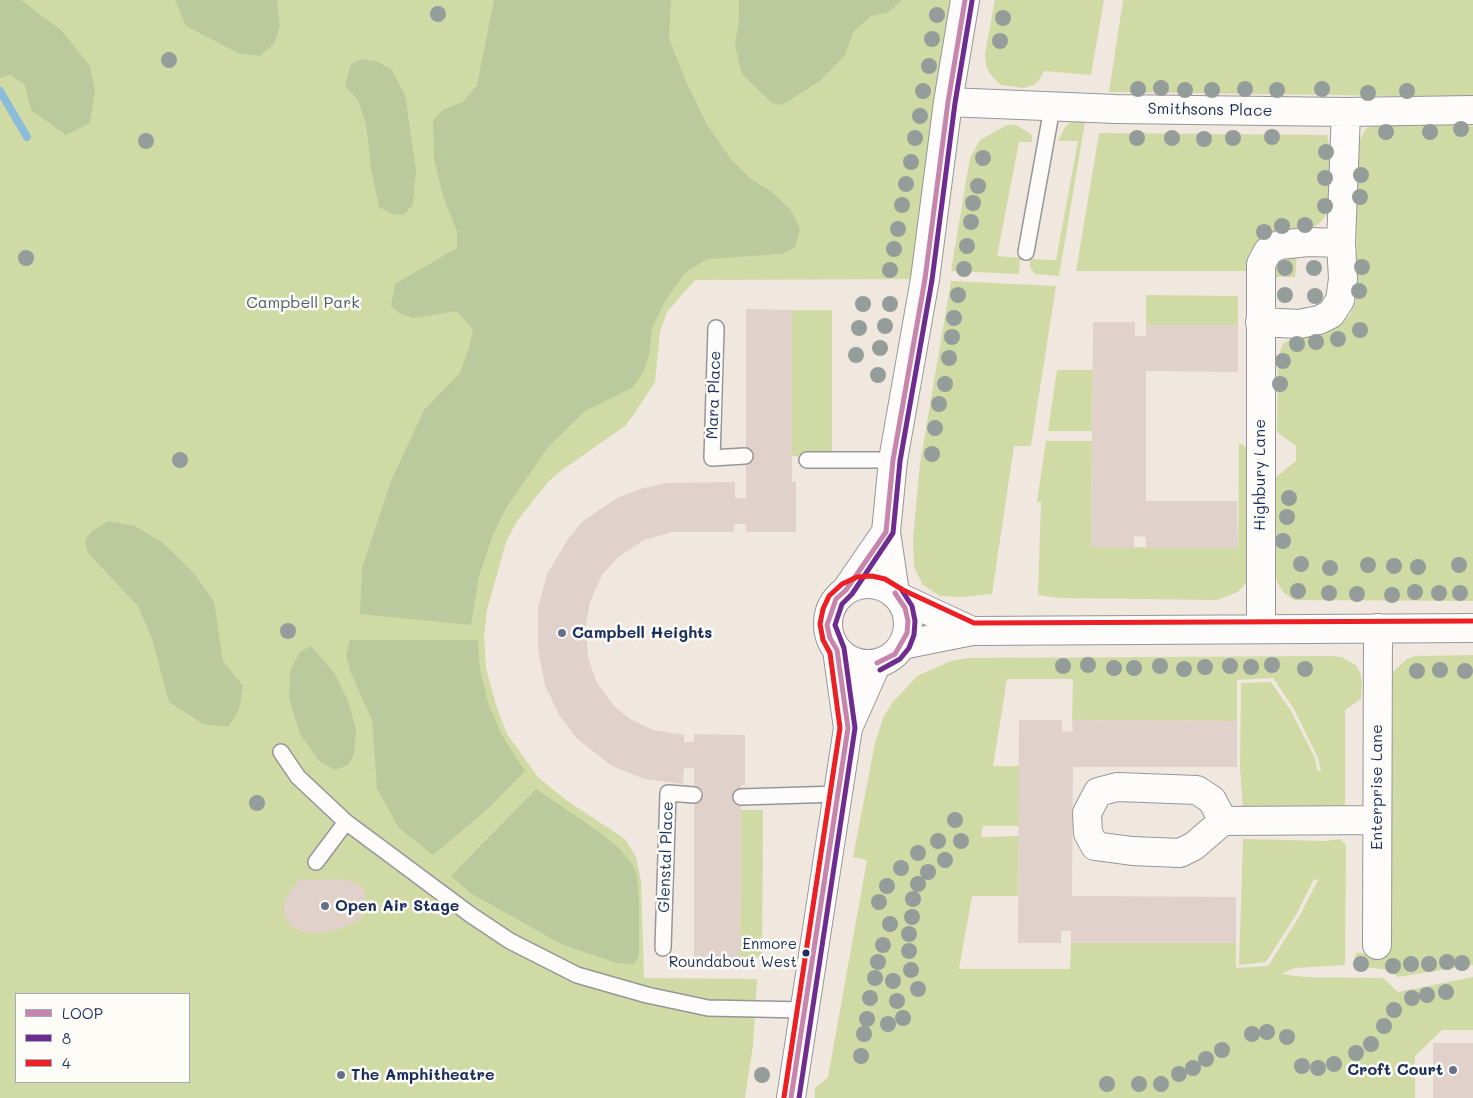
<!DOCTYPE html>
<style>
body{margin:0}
#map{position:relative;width:1473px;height:1098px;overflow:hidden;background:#f0e8df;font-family:Mali,sans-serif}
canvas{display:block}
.legend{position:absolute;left:15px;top:993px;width:175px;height:90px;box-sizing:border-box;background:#fdfcf7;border:1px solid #a3aaba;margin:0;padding:6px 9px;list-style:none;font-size:15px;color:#1b2f5e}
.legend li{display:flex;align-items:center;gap:10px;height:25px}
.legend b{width:25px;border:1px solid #a3aaba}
</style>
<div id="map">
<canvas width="1473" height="1098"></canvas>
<ul class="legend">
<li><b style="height:6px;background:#c785ae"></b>LOOP</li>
<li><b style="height:6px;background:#6e2c91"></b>8</li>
<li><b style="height:6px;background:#ec1f25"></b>4</li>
</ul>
</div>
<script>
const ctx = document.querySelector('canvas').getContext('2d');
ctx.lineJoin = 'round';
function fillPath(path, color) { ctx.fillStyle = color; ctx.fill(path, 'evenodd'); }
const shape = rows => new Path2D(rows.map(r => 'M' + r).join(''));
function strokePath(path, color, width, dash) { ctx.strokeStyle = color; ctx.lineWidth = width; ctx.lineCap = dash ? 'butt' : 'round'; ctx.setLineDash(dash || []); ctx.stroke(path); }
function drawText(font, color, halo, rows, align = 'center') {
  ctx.font = font + ' Mali,sans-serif'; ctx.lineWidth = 5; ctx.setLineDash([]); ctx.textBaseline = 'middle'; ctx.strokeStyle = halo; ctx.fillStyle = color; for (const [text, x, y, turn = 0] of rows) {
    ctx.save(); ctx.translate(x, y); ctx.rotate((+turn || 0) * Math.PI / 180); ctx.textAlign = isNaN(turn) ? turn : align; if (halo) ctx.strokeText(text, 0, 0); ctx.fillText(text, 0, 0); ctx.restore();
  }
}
fillPath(shape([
 [0,0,965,0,925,279,695,280,667,312,660,332,655,382,632,417,625,426,562,470,548,482,517,521,506,542,487,610,484,635,486,668,496,705,507,734,538,777,566,800,625,839,636,857,641,881,644,978,757,979,753,1045,745,1098,0,1098],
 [16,994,189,994,189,1082,16,1082],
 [995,0,1104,0,1091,75,1044,71,1040,79,1034,85,1024,88,1001,85,990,74,986,65,985,54],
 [1123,0,1473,0,1473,97,1109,92],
 [1389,119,1473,126,1473,601,1294,600,1284,593,1277,582,1274,566,1276,477,1296,461,1296,446,1277,432,1278,357,1283,344,1292,338,1323,335,1336,328,1350,315,1357,297,1356,153,1359,141,1366,129,1378,122],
 [1073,120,1085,122,1059,276,1035,274,1030,267,1030,259,1056,260,1078,141,1058,141,1066,126],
 [1007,125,1016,125,1032,135,1032,142,1019,142,997,256,1020,258,1019,274,951,271,970,158,980,140],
 [1099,133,1327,135,1330,150,1330,204,1326,215,1320,223,1311,228,1285,229,1275,233,1248,271,1076,271],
 [1297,255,1295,277,1272,277,1274,266,1280,259],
 [951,281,1056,286,1031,446,1014,446,992,594,961,597,940,596,923,585,914,567,913,538,920,464],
 [1146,295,1238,296,1238,325,1146,325],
 [792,310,832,310,832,457,792,456],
 [1057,370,1093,370,1092,431,1048,431],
 [1046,441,1092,441,1091,547,1238,548,1238,573,1239,443,1246,447,1250,454,1248,573,1246,583,1238,592,1217,600,1058,598,1038,595,1041,502,1037,502],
 [1473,655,1473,965,1398,977,1389,970,1353,966,1356,953,1388,954,1393,672,1407,659,1415,656],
 [1331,656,1341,657,1356,665,1360,672,1362,681,1361,699,1345,710,1345,810,1243,810,1240,767,1241,683,1271,682,1291,711,1315,758,1317,771,1321,771,1318,758,1294,709,1273,678,1237,680,1237,721,1072,720,1073,679,1007,679,993,766,1019,766,1019,826,983,826,981,837,1019,836,1018,896,972,896,959,969,1070,969,1071,943,1236,943,1236,968,1268,966,1299,917,1318,880,1314,879,1296,915,1266,962,1239,965,1243,839,1326,841,1340,839,1346,845,1345,965,1295,968,1281,974,1304,977,1383,978,1398,992,1473,977,1473,1030,1442,1030,1415,1056,1415,1098,815,1098,815,1088,828,1077,867,860,853,857,875,743,883,718,892,703,917,676,951,661,968,658],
 [741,810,763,810,762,957,740,958]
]), '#d0daa4');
fillPath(shape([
 [0,0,21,0,62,31,90,66,95,91,90,123,66,135,31,110,25,85,11,75,0,78],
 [175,0,277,0,280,26,274,44,260,56,238,53,186,26],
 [494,0,671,0,669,38,684,77,707,125,731,159,751,179,772,192,791,210,800,229,795,248,781,254,707,259,685,273,665,301,652,328,649,355,643,373,632,388,585,411,548,447,506,508,492,537,479,576,471,625,360,614,362,568,391,481,424,410,460,373,469,348,473,330,457,311,414,318,400,314,391,306,395,284,457,248,457,231,443,196,434,159,433,120,444,109,463,102,477,85],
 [739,0,902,0,889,12,871,16,854,31,845,55,821,80,782,105,772,103,742,74,735,46,739,19],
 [362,59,379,62,392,70,405,95,416,170,413,204,404,215,392,214,379,207,371,169,366,124,358,100,345,86,351,64],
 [108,521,135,526,163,543,193,572,214,602,223,661,243,686,239,710,228,727,203,724,169,702,152,639,138,606,88,553,85,541,91,532],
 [350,640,478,640,480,670,489,706,503,737,525,771,490,807,433,855,399,828,377,789,372,720,350,671,346,655],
 [311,646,335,674,347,699,356,729,354,755,348,765,335,770,319,761,300,734,289,699,290,670,300,652],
 [536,789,598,831,619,848,632,864,637,876,639,900,639,956,634,964,617,963,563,945,472,894,451,876]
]), '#bbca9c');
strokePath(shape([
 [0,91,27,137]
]), '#8bbdda', 8);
fillPath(shape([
 [746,309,792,310,792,482,796,482,796,532,746,532,746,524,734,524,734,532,672,532,644,540,617,558,602,575,590,602,586,626,588,658,597,683,615,707,630,719,653,730,684,735,684,742,694,742,694,734,745,735,745,785,741,785,740,958,694,957,694,768,684,768,683,784,644,779,612,766,576,738,559,715,545,685,538,649,538,608,547,574,568,539,583,521,617,498,643,488,667,483,735,482,735,498,746,498],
 [1093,322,1135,322,1135,336,1146,336,1146,325,1238,325,1238,372,1146,371,1146,501,1237,501,1238,548,1146,548,1146,537,1134,536,1134,548,1091,547],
 [1019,720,1062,720,1062,731,1073,732,1072,720,1237,721,1237,767,1073,767,1072,896,1236,897,1236,943,1071,943,1071,931,1061,931,1061,943,1018,943],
 [339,879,354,882,362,887,365,893,365,909,358,921,336,930,316,933,303,932,291,926,285,916,284,903,291,889,298,884,297,880],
 [1433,1043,1473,1043,1473,1098,1433,1098]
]), '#e1d1cb');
const service = shape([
 [1026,252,1052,108],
 [716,328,712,458,745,456],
 [807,460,893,460],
 [281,752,298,777,346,822,316,862],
 [741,797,838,794],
 [346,822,471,915,510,941,577,975,647,995,708,1008,804,1010],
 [663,948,668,793,694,795]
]);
const minor = shape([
 [948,102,1116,109,1346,112,1473,110],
 [1260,322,1299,324,1319,320,1331,314,1340,300,1343,279,1341,243,1346,112],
 '828 624a40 40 0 1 1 80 0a40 40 0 1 1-80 0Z',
 [846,590,886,532],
 [895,593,886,532,893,460,925,279,948,102,965,0],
 [899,597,972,631],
 [1261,628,1261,264,1268,251,1279,245,1308,242,1341,243],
 [902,645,972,631,1473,628],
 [837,650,848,728],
 [1223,821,1194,846,1180,853,1132,851,1095,846,1088,833,1087,813,1098,792,1117,787,1197,790,1212,800,1223,821,1377,820],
 [1377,945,1378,628],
 [791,1098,848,728,877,663]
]);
strokePath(service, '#969699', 18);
strokePath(minor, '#969699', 30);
strokePath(service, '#fdfcfa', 15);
strokePath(minor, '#fdfcfa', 28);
strokePath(shape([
 [877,663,895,654,907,633,908,621,905,608,895,593],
 [791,1098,848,728,837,650,830,638,827,625,836,599,846,590,886,532,893,460,925,279,948,102,965,0]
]), '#c785ae', 5);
strokePath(shape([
 [880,670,900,659,909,648,914,635,915,621,912,606,901,589],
 [799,1098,855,728,844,648,835,625,842,604,852,594,893,533,900,461,932,280,955,103,972,1]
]), '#6e2c91', 5);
strokePath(shape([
 [784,1097,840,728,830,653,823,640,820,624,823,609,829,596,842,584,857,577,872,576,885,579,903,590,974,623,1473,621]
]), '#ec1f25', 5);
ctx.fillStyle = '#959d9b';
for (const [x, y] of [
 [438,14],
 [937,15],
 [1003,18],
 [932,39],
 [1000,41],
 [169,60],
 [929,66],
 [1161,88],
 [1138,89],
 [1245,89],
 [1322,89],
 [1185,90],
 [1212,90],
 [1277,90],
 [923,91],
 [1407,91],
 [1368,93],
 [920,116],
 [1461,129],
 [1386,132],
 [1430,132],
 [1272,137],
 [915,138],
 [1137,138],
 [1172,138],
 [1233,138],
 [1204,139],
 [146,141],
 [1326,152],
 [983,158],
 [911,162],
 [1361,175],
 [1325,178],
 [906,184],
 [978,186],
 [1360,197],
 [973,203],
 [902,205],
 [1325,206],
 [971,222],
 [1305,225],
 [1282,226],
 [898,229],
 [1264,232],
 [967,246],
 [894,249],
 [26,258],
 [1362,267],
 [1285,268],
 [1314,268],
 [964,269],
 [890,270],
 [1359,291],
 [958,295],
 [1285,295],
 [1315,296],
 [863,304],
 [890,304],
 [954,318],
 [885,326],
 [859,328],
 [1360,330],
 [952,337],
 [1338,339],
 [1316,342],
 [1297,344],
 [880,348],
 [856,355],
 [949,358],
 [1283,361],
 [878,375],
 [945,384],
 [1280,384],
 [939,404],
 [935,428],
 [932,454],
 [180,460],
 [1289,498],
 [1287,517],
 [1283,541],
 [1301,564],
 [1368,565],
 [1459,565],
 [1394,566],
 [1418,567],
 [1330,568],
 [1298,591],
 [1415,592],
 [1329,593],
 [1439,593],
 [1460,593],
 [1357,594],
 [1392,595],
 [288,631],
 [1088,665],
 [1272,665],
 [1063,666],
 [1160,666],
 [1230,666],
 [1205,667],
 [1251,667],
 [1114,668],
 [1134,668],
 [1184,669],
 [1305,669],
 [1440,670],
 [1417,671],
 [1465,671],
 [257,803],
 [955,820],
 [938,841],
 [961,841],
 [918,853],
 [945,860],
 [901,868],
 [928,872],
 [918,884],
 [887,886],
 [913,899],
 [879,902],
 [912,917],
 [890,924],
 [909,934],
 [883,945],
 [909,951],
 [878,962],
 [1447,962],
 [1462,963],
 [1361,964],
 [1411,964],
 [1429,964],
 [1393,966],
 [911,970],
 [875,978],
 [893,981],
 [918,989],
 [1446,992],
 [1427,995],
 [870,998],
 [1412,998],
 [897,1001],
 [1394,1010],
 [903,1018],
 [867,1019],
 [888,1024],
 [1384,1026],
 [1267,1032],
 [864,1034],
 [1252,1034],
 [1287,1037],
 [1371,1044],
 [1222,1050],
 [1356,1053],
 [861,1056],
 [1206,1059],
 [1334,1064],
 [1302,1066],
 [1193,1068],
 [1318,1068],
 [1179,1074],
 [762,1075],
 [1107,1084],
 [1139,1084],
 [1161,1084]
]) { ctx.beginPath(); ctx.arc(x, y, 8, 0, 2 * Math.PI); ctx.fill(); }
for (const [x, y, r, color] of [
 [562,633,5,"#66708b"],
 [325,906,5,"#66708b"],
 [806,953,4.5,"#1b2f5e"],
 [1453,1070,5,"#66708b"],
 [341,1075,5,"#66708b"]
]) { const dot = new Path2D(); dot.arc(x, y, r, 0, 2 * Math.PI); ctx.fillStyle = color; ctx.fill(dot); strokePath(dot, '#fdfcf7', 2); }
drawText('15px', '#1b2f5e', '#fdfcf7', [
 ["Enmore",797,944],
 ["Roundabout West",797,962]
], 'right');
drawText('16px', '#1b2f5e', '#fdfcf7', [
 ["Smithsons Place",1210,110,1],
 ["Mara Place",714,395,-88],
 ["Highbury Lane",1260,475,-90],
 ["Enterprise Lane",1377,787,-90],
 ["Glenstal Place",666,857,-88]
]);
drawText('16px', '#4a5f64', '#fdfcf7', [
 ["Campbell Park",303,303]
]);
drawText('bold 16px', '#1b2f5e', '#fdfcf7', [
 ["Campbell Heights",572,633],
 ["Open Air Stage",335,906],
 ["Croft Court",1443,1070,"right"],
 ["The Amphitheatre",351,1075]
], 'left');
</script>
